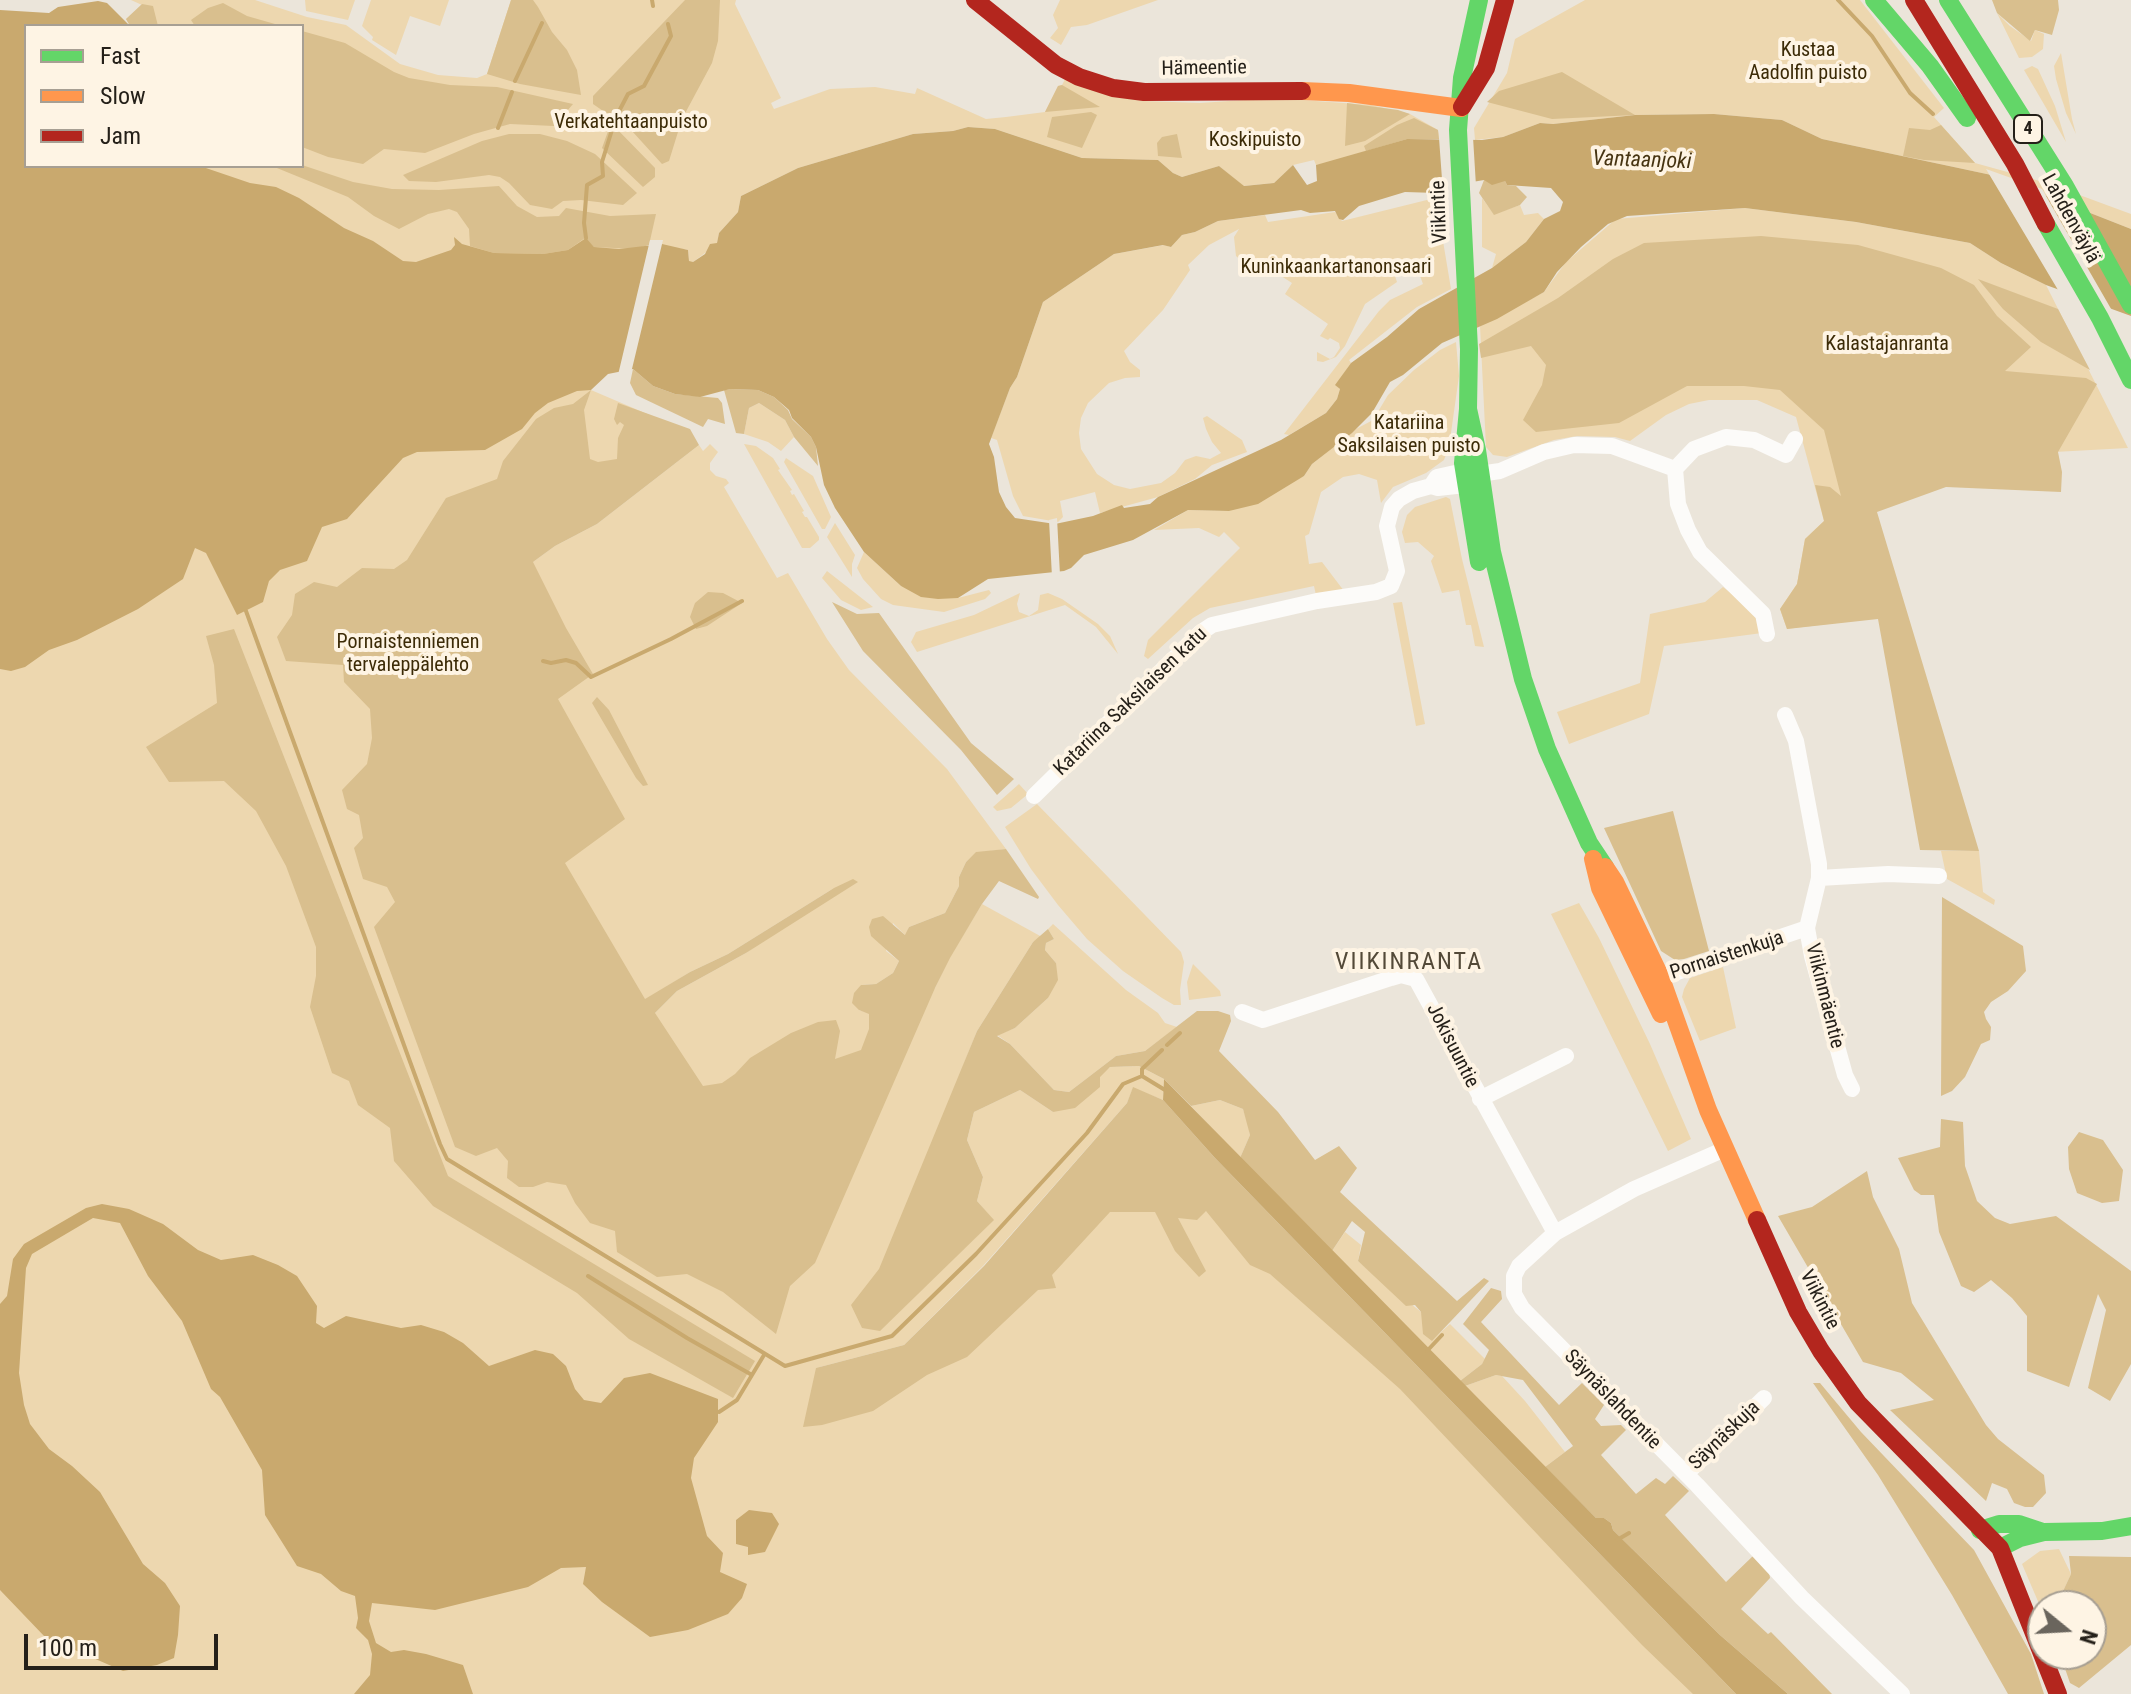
<!DOCTYPE html>
<meta charset="utf-8">
<style>
body{margin:0}
#map{position:relative;width:2131px;height:1694px;overflow:hidden;background:#ebe5da;font-family:"Roboto Condensed",sans-serif}
canvas{display:block}
.legend{position:absolute;left:24px;top:24px;width:280px;height:144px;box-sizing:border-box;background:#fef4e4;border:2px solid #a79f93;margin:0;padding:10px 14px;list-style:none;font-size:24px;color:#252019}
.legend li{display:flex;align-items:center;gap:16px;height:40px}
.legend b{width:40px;border:2px solid #a79f93}
.north{position:absolute;left:2027px;top:1590px;width:80px;height:80px;box-sizing:border-box;background:#fef4e4;border:2px solid #a79f93;border-radius:50%;rotate:108deg;font-size:22px;font-weight:700;line-height:32px;text-align:center;color:#252019}
.north::after{content:'';display:block;margin:auto;width:28px;height:36px;background:#6a655d;clip-path:polygon(50% 0,100% 100%,50% 72%,0 100%)}
.scale{position:absolute;left:24px;top:1634px;width:194px;height:36px;box-sizing:border-box;border:4px solid #252019;border-top:0;padding-left:10px;font-size:24px;line-height:28px;white-space:nowrap;color:#252019;-webkit-text-stroke:6px #fef4e4;paint-order:stroke}
</style>
<div id="map">
<canvas width="2131" height="1694"></canvas>
<ul class="legend">
<li><b style="height:10px;background:#63d668"></b>Fast</li>
<li><b style="height:10px;background:#ff974d"></b>Slow</li>
<li><b style="height:10px;background:#b3261e"></b>Jam</li>
</ul>
<div class="north">N</div>
<div class="scale">100 m</div>
</div>
<script>
const ctx = document.querySelector('canvas').getContext('2d');
ctx.lineJoin = 'round';
function fillPath(path, color) { ctx.fillStyle = color; ctx.fill(path, 'evenodd'); }
const shape = rows => new Path2D(rows.map(r => 'M' + r).join(''));
function strokePath(path, color, width, dash) { ctx.strokeStyle = color; ctx.lineWidth = width; ctx.lineCap = dash ? 'butt' : 'round'; ctx.setLineDash(dash || []); ctx.stroke(path); }
function drawText(font, color, halo, rows, align = 'center') {
  ctx.font = font + ' "Roboto Condensed",sans-serif'; ctx.lineWidth = 8; ctx.setLineDash([]); ctx.textBaseline = 'middle'; ctx.strokeStyle = halo; ctx.fillStyle = color; for (const [text, x, y, turn = 0] of rows) {
    ctx.save(); ctx.translate(x, y); ctx.rotate((+turn || 0) * Math.PI / 180); ctx.textAlign = isNaN(turn) ? turn : align; if (halo) ctx.strokeText(text, 0, 0); ctx.fillText(text, 0, 0); ctx.restore();
  }
}
fillPath(shape([
 [131,0,255,0,307,17,346,25,400,64,438,75,477,78,487,74,511,0,736,0,735,4,781,98,771,103,774,109,830,89,875,87,915,94,917,88,986,119,1006,117,1045,112,1058,86,1062,85,1065,79,1144,101,1200,103,1274,98,1371,105,1410,114,1438,130,1439,139,1407,139,1323,164,1316,165,1314,160,1293,165,1274,183,1243,186,1219,166,1182,177,1173,173,1158,160,1082,158,995,129,968,127,953,131,913,134,798,168,741,196,738,212,719,233,717,244,693,262,689,262,688,250,651,244,635,249,412,269,164,166,302,166,302,26,130,26,126,19,142,5],
 [305,0,355,0,348,20,306,11],
 [371,0,449,0,440,26,410,16,396,55,372,40,373,37,362,26],
 [1060,0,1158,0,1087,25,1071,27,1061,45,1050,38,1058,28,1053,15],
 [1585,0,1860,0,1944,108,1934,117,1975,163,2047,183,2131,214,2131,229,1996,176,1822,139,1782,120,1714,114,1635,115,1553,124,1540,123,1503,137,1475,140,1474,128,1507,73,1515,39],
 [1997,13,2010,26,2031,41,2035,30,2044,34,2043,49,2032,57,2019,58],
 [2061,53,2072,119,2076,134,2066,113,2056,79,2054,66],
 [2032,66,2038,69,2055,106,2066,142,2024,70],
 [1443,196,1443,241,1451,289,1417,307,1349,360,1351,363,1336,385,1340,389,1337,399,1326,413,1289,435,1284,434,1379,311,1390,300,1423,284,1416,265,1394,273,1397,282,1365,304,1345,346,1336,357,1323,362,1317,361,1317,352,1330,359,1334,357,1340,348,1339,343,1330,338,1328,340,1320,336,1328,324,1285,294,1292,283,1258,261,1252,270,1236,256,1234,237,1239,229,1209,245,1188,265,1190,270,1163,310,1124,351,1130,362,1140,370,1140,377,1125,378,1109,383,1088,403,1081,418,1079,433,1081,449,1097,474,1114,485,1130,489,1161,483,1175,473,1185,460,1196,456,1210,459,1221,453,1212,442,1206,429,1203,418,1207,416,1242,440,1247,452,1212,465,1195,479,1158,497,1100,513,1095,492,1060,501,1063,517,1058,522,1023,516,1013,496,997,440,991,438,1010,388,1017,377,1043,302,1114,254,1164,245,1171,247,1182,235,1195,232,1218,221,1265,215,1268,222,1335,212,1342,221],
 [1482,198,1494,214,1520,205,1524,215,1538,213,1544,219,1526,242,1492,268,1496,254,1482,247],
 [1745,208,1856,222,1970,243,2001,263,2046,285,2128,448,1851,463,1878,618,1787,629,1780,609,1797,584,1805,539,1824,521,1796,417,1757,400,1709,400,1689,404,1666,415,1630,441,1615,437,1577,436,1554,440,1507,457,1493,455,1486,447,1480,326,1544,292,1566,262,1616,219],
 [1456,342,1459,376,1449,447,1444,460,1426,473,1393,487,1381,503,1377,480,1359,474,1343,477,1321,492,1309,534,1305,536,1309,564,1322,562,1344,591,1316,595,1314,586,1210,608,1193,618,1148,659,1144,656,1148,640,1240,548,1224,532,1219,537,1199,528,1154,530,1188,510,1229,511,1304,476,1312,464,1356,429,1373,420,1388,395,1414,370,1440,350],
 [589,375,591,390,659,419,533,562,555,546,597,524,699,445,703,451,710,444,718,452,710,463,710,470,716,476,726,479,729,483,724,487,777,578,788,573,827,639,849,670,947,769,1006,849,976,853,966,862,959,877,959,886,945,913,909,927,906,936,893,923,886,951,899,961,893,973,876,984,861,985,859,1010,869,1013,869,1029,935,988,949,958,982,904,1042,937,1033,942,977,1031,965,1061,884,1326,993,1220,977,1201,983,1177,967,1140,974,1112,1020,1090,1053,1112,1110,1067,1139,1066,1164,1079,1163,1100,1133,1088,1127,1103,983,1266,904,1345,816,1368,933,1348,1136,1112,1697,1694,0,1694,0,534,291,498],
 [834,888,746,953,677,991,655,1013,645,1000,690,972,728,954],
 [759,403,785,420,794,437,781,451,768,442,744,434,749,408],
 [744,444,756,446,773,458,780,469,778,470,792,490,790,491,792,495,794,494,804,511,802,512,805,517,807,517,819,537,819,540,810,548,802,548],
 [786,458,813,476,831,517,825,529,822,529,784,462],
 [1446,497,1450,499,1462,559,1484,647,1475,646,1471,625,1466,625,1459,590,1442,593,1431,561,1434,556,1418,542,1405,543,1402,532,1407,515,1415,507],
 [835,523,855,555,852,564,852,577,827,537],
 [864,552,901,586,958,598,989,590,991,593,985,599,944,612,893,605,881,599,863,579,857,568],
 [827,571,873,607,861,610,841,600,822,578],
 [1723,587,1748,606,1757,618,1762,633,1664,646,1649,714,1569,744,1557,712,1640,683,1650,614,1705,602],
 [1020,593,1017,604,1019,612,1029,616,1038,610,1040,595,1048,593,1062,599,1098,624,1110,636,1118,654,1096,627,1065,605,917,652,911,642,916,632,974,615],
 [1402,602,1425,724,1416,726,1393,603],
 [1019,784,1028,794,1011,808,997,811,993,807],
 [1037,804,1181,952,1184,962,1180,990,1181,1005,1174,1005,1162,998,1123,971,1087,939,1058,905,1031,869,1005,827],
 [1941,851,1979,851,1983,892,1995,900,1994,905,1947,879],
 [1579,903,1599,938,1650,1044,1691,1139,1668,1151,1551,914],
 [1053,924,1126,990,1158,1013,1165,1023,1177,1027,1145,1051,1116,1056,1069,1092,1054,1090,1010,1044,997,1035,1015,1028,1048,998,1056,963,1045,950,1046,943,1054,939,1048,929],
 [1193,964,1220,991,1221,996,1189,1000,1187,982],
 [1723,967,1736,1028,1700,1041,1682,997,1684,989,1690,978],
 [1220,1100,1243,1109,1248,1124,1250,1135,1240,1158,1191,1106],
 [1345,1232,1361,1245,1358,1261,1421,1312,1432,1340,1450,1324,1485,1359,1482,1364,1460,1381,1332,1251],
 [1496,1375,1502,1376,1525,1401,1565,1452,1545,1467,1465,1386],
 [2059,1549,2071,1574,2056,1606,2043,1606,2043,1613,2022,1564,2040,1551]
]), '#edd7af');
fillPath(shape([
 [511,0,533,0,538,7,552,32,567,50,577,70,581,95,520,84,487,74],
 [685,0,720,0,718,41,712,63,682,119,669,161,662,164,632,131,593,104,593,96],
 [1992,0,2058,0,2059,10,2052,35,2035,30,2030,41,1997,13],
 [223,3,247,16,282,26,195,26,191,20,208,8],
 [142,4,153,6,158,26,130,26,126,19],
 [302,31,345,43,394,72,409,78,450,85,497,87,573,104,554,126,510,124,474,134,425,153,384,149,363,164,328,157,302,147],
 [1562,72,1635,115,1552,119,1487,102,1499,91],
 [1062,85,1100,107,1045,112,1058,86],
 [1347,103,1398,110,1410,114,1365,141,1345,146],
 [1091,112,1097,115,1082,148,1047,137,1052,117],
 [1414,118,1438,130,1439,139,1407,139,1366,151,1364,146,1397,125],
 [611,123,655,168,655,177,643,187,602,148],
 [1941,125,1975,163,1924,160,1903,156,1909,128,1930,130],
 [509,134,540,134,567,141,595,154,637,193,623,205,581,200,563,201,552,209,530,205,509,183,500,177,489,175,436,182,409,181,403,175,482,141],
 [1177,134,1182,158,1158,156,1157,143,1162,137],
 [302,165,353,182,392,189,439,190,499,186,517,206,537,217,559,216,566,208,610,216,656,214,649,245,635,249,594,247,585,238,568,250,543,254,494,253,470,246,469,229,457,212,449,209,428,214,399,229,374,216,348,197,272,166],
 [1484,180,1505,181,1507,185,1516,186,1527,197,1520,205,1494,215,1479,193],
 [1761,236,1858,245,1941,268,1974,285,1997,316,2031,347,2005,371,2086,378,2097,384,2058,452,2062,472,2061,492,1946,487,1877,512,1979,851,1920,850,1878,619,1787,629,1780,609,1797,584,1805,539,1824,521,1815,485,1830,487,1841,496,1824,430,1780,390,1744,386,1687,386,1619,423,1536,432,1523,420,1542,385,1546,365,1531,346,1481,358,1479,344,1558,298,1613,259,1644,243],
 [1978,279,2058,309,2090,370,2041,342,2003,309],
 [633,369,653,386,675,394,718,398,722,403,725,424,708,419,703,427,636,395,630,383],
 [730,389,758,390,774,397,788,410,792,419,811,437,816,447,818,466,794,437,785,420,759,403,749,408,744,434,736,433,724,390],
 [591,390,584,410,590,459,598,462,617,459,618,438,624,425,620,422,617,425,614,419,618,403,690,429,699,445,597,524,555,546,533,562,566,628,593,674,558,699,625,819,565,863,645,999,690,972,728,954,834,888,853,879,858,882,746,953,677,991,655,1013,703,1086,722,1083,735,1074,750,1058,791,1033,818,1022,836,1020,840,1031,835,1059,861,1050,869,1029,869,1014,859,1010,852,1003,854,993,861,985,876,984,893,973,899,961,871,936,869,927,872,919,883,916,905,935,909,927,945,913,959,886,959,877,966,862,976,852,1006,849,1039,897,1038,899,999,881,982,904,950,958,935,988,815,1263,790,1286,776,1334,723,1292,687,1274,657,1277,617,1252,615,1231,590,1223,575,1203,566,1185,547,1182,533,1187,519,1187,507,1178,508,1161,497,1148,476,1156,455,1147,374,927,395,902,387,887,363,879,354,848,363,838,359,815,347,809,342,790,367,764,372,738,370,709,344,682,343,665,286,661,277,637,292,615,295,594,314,582,337,587,362,568,394,569,407,560,446,498,497,479,503,461,536,419,554,408,573,404],
 [708,592,723,593,742,603,707,626,696,629,690,617,695,603],
 [832,602,857,614,879,613,971,743,1014,779,997,795,961,750,863,651],
 [234,629,448,1176,755,1361,733,1398,629,1339,577,1293,433,1206,394,1161,390,1128,358,1105,349,1081,332,1073,310,1007,316,976,316,947,286,866,256,811,224,781,169,782,146,747,217,703,214,665,206,636],
 [597,697,609,710,648,785,643,786,636,778,592,703],
 [1673,811,1709,951,1684,959,1675,960,1661,951,1604,828],
 [1942,897,2023,946,2026,971,2008,991,1991,1002,1984,1012,1986,1019,1991,1027,1990,1040,1981,1044,1965,1077,1952,1091,1941,1096],
 [1048,929,1054,939,1046,943,1045,950,1056,963,1058,980,1048,998,1015,1028,997,1036,1010,1044,1054,1090,1069,1092,1116,1056,1145,1051,1197,1011,1218,1011,1230,1015,1231,1021,1219,1051,1278,1112,1315,1160,1339,1146,1357,1168,1340,1192,1457,1301,1484,1278,1489,1281,1432,1341,1423,1334,1421,1312,1415,1305,1406,1306,1358,1261,1365,1232,1352,1221,1332,1251,1240,1158,1250,1135,1243,1109,1220,1100,1191,1106,1164,1079,1139,1066,1110,1067,1100,1077,1100,1087,1075,1108,1053,1112,1020,1090,974,1112,967,1140,983,1177,977,1201,994,1220,880,1331,862,1328,851,1305,879,1269,977,1031,1033,942],
 [1133,1087,1163,1100,1215,1158,1736,1694,1693,1694,1642,1645,1400,1389,1270,1274,1250,1265,1206,1211,1197,1220,1178,1218,1206,1271,1199,1277,1175,1251,1155,1212,1110,1212,1052,1275,1056,1288,1038,1290,967,1357,927,1375,873,1411,822,1425,803,1427,816,1368,904,1345,984,1266,1127,1103],
 [1941,1119,1963,1122,1965,1166,1977,1201,1995,1218,2010,1224,2056,1216,2131,1271,2131,1364,2110,1401,2088,1388,2106,1310,2098,1294,2069,1387,2027,1371,2027,1316,2012,1298,1991,1280,1974,1292,1961,1286,1939,1232,1934,1195,1921,1195,1914,1190,1898,1158,1940,1147],
 [2079,1132,2103,1140,2123,1170,2119,1201,2102,1203,2077,1193,2069,1169,2068,1147],
 [1867,1171,1873,1197,1899,1249,1912,1303,1986,1425,1998,1439,2044,1475,2046,1493,2033,1507,2025,1507,2014,1503,2007,1489,1992,1483,1986,1501,1890,1410,1934,1400,1901,1373,1863,1362,1778,1216,1812,1207],
 [1491,1288,1501,1291,1502,1299,1481,1322,1559,1405,1582,1383,1604,1405,1595,1419,1601,1426,1621,1425,1626,1430,1601,1455,1636,1494,1656,1478,1665,1484,1673,1476,1689,1491,1665,1515,1726,1582,1754,1555,1769,1571,1770,1578,1741,1609,1768,1634,1771,1632,1832,1694,1788,1694,1720,1635,1613,1530,1611,1523,1604,1518,1596,1518,1545,1467,1573,1446,1523,1380,1496,1375,1465,1386,1460,1381,1482,1364,1489,1350,1463,1324],
 [1813,1383,1820,1383,1861,1432,1974,1550,2031,1654,2044,1694,2008,1694,1952,1595,1878,1475],
 [2069,1556,2131,1557,2131,1645,2079,1688,2070,1683,2060,1654,2091,1654,2091,1606,2056,1606,2071,1574]
]), '#d9bf8e');
fillPath(shape([
 [98,1,107,3,130,26,26,26,26,166,200,166,250,183,276,187,299,198,344,228,373,241,403,261,416,262,451,250,455,245,454,237,462,244,494,253,543,254,568,250,586,238,594,247,619,249,662,244,688,250,689,261,693,262,705,254,710,244,717,243,719,233,738,212,741,196,798,168,913,134,953,131,968,127,995,129,1082,158,1158,160,1173,173,1182,177,1219,166,1244,186,1274,183,1293,165,1307,185,1317,181,1316,165,1407,139,1482,140,1503,137,1540,123,1553,124,1635,115,1714,114,1782,120,1822,139,1996,176,2131,229,2131,316,2046,285,2001,263,1970,243,1856,222,1745,208,1627,216,1608,224,1581,247,1557,272,1544,292,1497,319,1442,343,1403,375,1390,382,1372,413,1352,433,1312,464,1304,476,1258,504,1229,511,1188,510,1133,540,1084,555,1071,568,1064,571,988,579,958,598,938,599,921,597,901,586,864,552,835,508,824,485,816,447,811,437,792,418,789,410,774,397,758,390,730,389,700,397,675,394,653,386,633,369,608,374,591,390,577,391,548,403,535,413,522,429,485,450,417,452,403,458,347,519,322,527,307,561,280,570,269,581,263,602,237,615,206,553,195,548,183,579,138,609,77,640,49,650,25,667,11,671,0,669,0,10,49,13,58,7],
 [1484,180,1492,185,1505,181,1507,185,1551,188,1563,202,1560,211,1544,219,1526,242,1492,268,1419,309,1387,337,1351,363,1335,385,1340,389,1337,399,1326,413,1281,440,1158,497,1150,504,1124,508,1122,505,1093,516,1055,524,1015,518,1006,507,999,492,994,457,989,444,1010,388,1017,377,1043,302,1114,254,1163,245,1171,247,1182,235,1195,232,1218,221,1301,210,1310,213,1335,211,1339,219,1343,220,1359,206,1405,192,1437,193,1443,187],
 [1164,1079,1596,1518,1604,1518,1611,1523,1613,1530,1720,1635,1788,1694,1736,1694,1215,1158,1163,1100],
 [102,1204,129,1209,163,1224,198,1250,221,1260,253,1255,278,1265,297,1276,317,1306,316,1323,324,1328,346,1316,401,1328,421,1325,444,1332,463,1343,489,1366,535,1350,553,1354,566,1366,575,1389,584,1400,601,1403,624,1378,650,1373,718,1399,718,1422,694,1458,691,1478,707,1536,723,1553,720,1572,747,1584,742,1598,728,1614,688,1630,650,1637,602,1602,583,1584,586,1567,561,1568,528,1587,435,1610,372,1603,369,1621,376,1643,391,1652,404,1650,426,1654,463,1665,473,1694,354,1694,370,1675,372,1654,368,1640,356,1628,358,1618,355,1596,341,1591,321,1574,297,1566,265,1515,262,1470,220,1397,211,1389,182,1321,148,1276,120,1223,93,1218,32,1254,26,1268,19,1373,24,1405,30,1424,49,1449,72,1466,100,1492,143,1564,165,1583,180,1606,178,1635,174,1658,157,1665,123,1671,45,1637,0,1590,0,1304,7,1296,13,1259,24,1244,86,1208],
 [749,1510,772,1513,779,1524,765,1552,748,1555,748,1547,736,1544,736,1520]
]), '#c9a96e');
fillPath(shape([
 [1473,137,1476,186,1443,193,1439,138],
 [1986,169,2042,189,2114,314,2061,295],
 [650,240,663,240,631,373,621,375,618,375],
 [1057,518,1060,575,1052,577,1049,520]
]), '#ebe5da');
strokePath(shape([
 [652,0,653,6],
 [1838,0,1872,36,1910,93,1933,114],
 [515,81,542,23],
 [498,128,512,92],
 [586,238,584,223,587,185,603,176,602,162,616,117,628,94,644,86,671,36,668,24],
 [246,611,440,1144,447,1159,785,1366,892,1336,976,1254,1087,1133,1123,1084,1142,1076,1165,1090],
 [543,661,551,663,566,660,576,663,591,677,671,639,742,601],
 [1167,1045,1180,1033],
 [1142,1076,1142,1069,1162,1050],
 [588,1276,687,1338,752,1375],
 [1427,1351,1442,1335],
 [719,1412,737,1400,764,1355],
 [1617,1540,1629,1533]
]), '#c9a96e', 4);
strokePath(shape([
 [1675,469,1694,449,1726,437,1754,440,1786,455,1795,439],
 [1431,486,1437,477,1464,471,1479,474,1500,471,1544,452,1574,445,1612,446,1675,469,1678,504,1688,530,1700,552,1763,614,1767,634],
 [1785,715,1796,741,1819,864,1819,878,1807,928,1812,956,1845,1075,1852,1089],
 [1034,796,1200,633,1212,625,1317,601,1376,592,1391,586,1397,571,1387,526,1392,507,1399,499,1413,491,1431,486,1438,488,1465,485,1472,480],
 [1819,878,1888,874,1939,876],
 [1654,980,1807,928],
 [1242,1012,1263,1020,1391,978,1401,975,1416,979,1555,1233],
 [1480,1099,1566,1056],
 [1725,1149,1634,1189,1555,1233,1519,1266,1514,1276,1514,1294,1522,1308,1697,1485,1802,1598,1902,1694],
 [1686,1474,1764,1398]
]), '#fcfbf9', 16);
strokePath(shape([
 [1479,0,1462,78,1458,130,1469,349,1468,409,1463,463,1479,562],
 [1874,0,1930,66,1967,118],
 [1948,0,2065,186,2131,305],
 [2046,224,2100,318,2131,380],
 [1468,409,1477,450,1492,552,1523,679,1547,749,1589,843,1605,867],
 [1980,1530,1999,1524,2019,1524,2043,1532],
 [2000,1548,2020,1538,2044,1532,2102,1531,2131,1526]
]), '#63d668', 18);
strokePath(shape([
 [1302,91,1349,93,1461,108],
 [1593,859,1600,888,1661,1014],
 [1605,867,1615,882,1661,978,1708,1110,1757,1220]
]), '#ff974d', 18);
strokePath(shape([
 [975,0,1056,65,1079,77,1113,88,1144,92,1302,91],
 [1914,0,2015,164,2046,224],
 [1462,107,1486,68,1505,0],
 [1757,1220,1798,1312,1821,1351,1858,1403,2000,1548,2058,1694]
]), '#b3261e', 18);
for (const [x, y, w] of [
 [2028,129,28]
]) { const box = new Path2D(); box.roundRect(x - w / 2, y - 14, w, 28, 6); ctx.fillStyle = '#fef4e4'; ctx.fill(box); strokePath(box, '#252019', 2); }
drawText('bold 18px', '#252019', null, [
 ["4",2028,129]
]);
drawText('20px', '#3c2b07', '#fef4e4', [
 ["Kustaa",1808,51],
 ["Aadolfin puisto",1808,74],
 ["Verkatehtaanpuisto",631,123],
 ["Koskipuisto",1255,141],
 ["Kuninkaankartanonsaari",1336,268],
 ["Kalastajanranta",1887,345],
 ["Katariina",1409,424],
 ["Saksilaisen puisto",1409,447],
 ["Pornaistenniemen",408,643],
 ["tervaleppälehto",408,666]
]);
drawText('20px', '#252019', '#fef4e4', [
 ["Hämeentie",1204,69,-1],
 ["Viikintie",1440,212,-92],
 ["Lahdenväylä",2070,219,61],
 ["Katariina Saksilaisen katu",1131,702,-44],
 ["Pornaistenkuja",1727,956,-18],
 ["Viikinmäentie",1824,996,76],
 ["Jokisuuntie",1452,1046,63],
 ["Viikintie",1819,1300,63],
 ["Säynäslahdentie",1612,1400,46],
 ["Säynäskuja",1725,1436,-44]
]);
drawText('italic 22px', '#463412', '#fef4e4', [
 ["Vantaanjoki",1642,161,2]
]);
ctx.letterSpacing = '2px';
drawText('24px', '#534938', '#fef4e4', [
 ["VIIKINRANTA",1409,963]
]);
ctx.letterSpacing = '0px';
</script>
